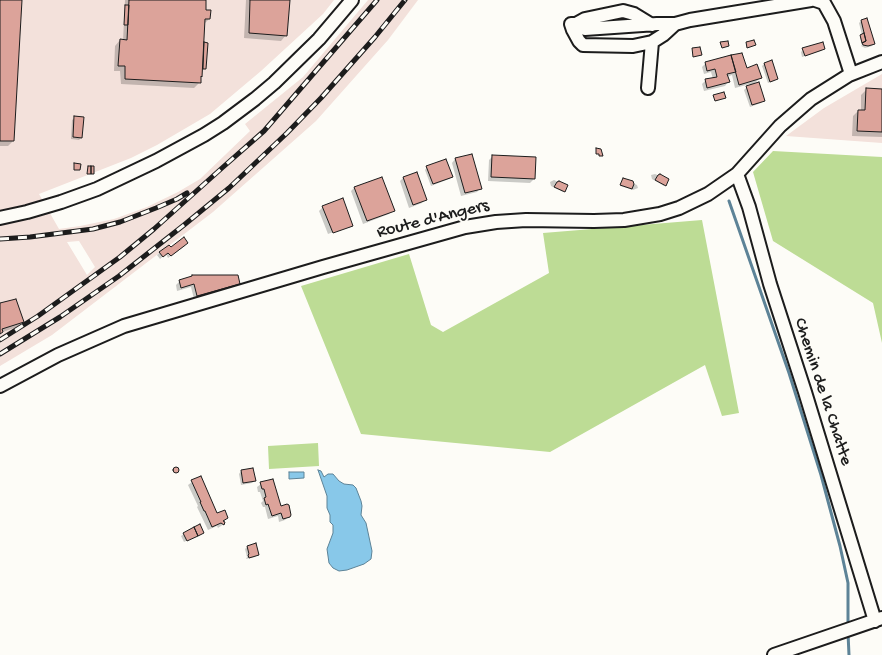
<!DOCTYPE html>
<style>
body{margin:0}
canvas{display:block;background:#fdfcf7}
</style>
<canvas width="882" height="655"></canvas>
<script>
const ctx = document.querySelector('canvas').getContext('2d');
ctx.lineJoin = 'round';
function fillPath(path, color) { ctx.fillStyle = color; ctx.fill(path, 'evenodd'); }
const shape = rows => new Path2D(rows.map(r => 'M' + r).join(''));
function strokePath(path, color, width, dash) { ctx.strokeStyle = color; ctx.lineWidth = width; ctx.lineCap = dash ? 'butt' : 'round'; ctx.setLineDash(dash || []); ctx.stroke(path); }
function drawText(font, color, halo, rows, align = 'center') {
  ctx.font = font + ' "Gochi Hand",sans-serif'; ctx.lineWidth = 4; ctx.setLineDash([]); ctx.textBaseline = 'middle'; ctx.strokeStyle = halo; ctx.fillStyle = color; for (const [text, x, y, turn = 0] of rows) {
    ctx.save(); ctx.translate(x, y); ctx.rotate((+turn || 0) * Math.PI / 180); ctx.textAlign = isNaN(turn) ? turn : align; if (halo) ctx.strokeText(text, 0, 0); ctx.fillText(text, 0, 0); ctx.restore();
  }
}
fillPath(shape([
 [0,0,334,0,323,14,261,71,210,114,157,145,131,158,39,194,59,229,80,226,114,219,147,207,178,192,200,179,250,131,245,124,303,77,368,0,418,0,388,40,316,121,213,212,52,335,0,366],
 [79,241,95,267,87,275,67,242],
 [882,74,882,143,786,136,824,108]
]), '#f3e1db');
fillPath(shape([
 [773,151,882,157,882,343,873,303,773,241,753,172],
 [702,220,739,413,722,416,705,365,550,452,361,434,301,286,409,254,431,325,443,332,549,273,543,233],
 [318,443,319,466,269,469,268,446]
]), '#bddc95');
const water = shape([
 [318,470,321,471,324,477,328,474,333,474,339,481,344,484,353,485,356,488,361,501,362,506,361,515,366,523,372,551,371,559,364,564,347,570,339,571,333,568,329,563,327,549,333,533,333,525,330,522,330,515,327,508,327,496,318,470],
 [289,472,304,472,304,478,289,479,289,472]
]);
fillPath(water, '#88c8e9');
strokePath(water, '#5d8397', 1);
fillPath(shape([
 [0,0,20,0,13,141,8,146,0,146],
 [125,0,205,0,204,11,209,19,204,24,199,83,194,88,121,84,120,71,114,71,115,46,120,40,123,41],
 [246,0,283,0,286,35,281,41,244,38],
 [866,20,874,44,872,46,865,48,861,46,862,45,860,37,862,35,859,23,861,21],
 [823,49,821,51,802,57,801,52,803,50],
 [706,63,746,69,760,78,753,85,763,101,761,103,750,107,744,90,750,84,735,88,732,75,727,77,728,82,725,86,704,91,702,84,706,80,713,79,711,72,704,74,702,67],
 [764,64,776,79,774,81,768,83,762,66],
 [867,89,882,90,882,137,852,136,853,116,858,111,861,111,861,95],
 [75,118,81,138,79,140,71,139,72,120],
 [471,155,480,188,477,192,461,196,452,163,455,159],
 [493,156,534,179,530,183,488,181,489,160],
 [427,167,451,177,449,179,431,186,425,170],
 [655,174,668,179,664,186,652,179,651,175],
 [403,178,425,199,422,203,409,208,400,181],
 [623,179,637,185,638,188,633,190,620,186],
 [554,180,567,186,563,192,551,186,550,182],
 [354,188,393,210,389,214,363,224,351,191],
 [323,207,352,225,349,228,349,226,328,234,319,211],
 [169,246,170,248,185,246,168,258,166,254,160,259,157,255],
 [180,281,239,283,235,287,194,299,191,287,177,291,176,285],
 [0,305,23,322,17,327,0,333],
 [252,469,255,480,252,483,241,485,239,474,241,471],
 [192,482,217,515,227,518,223,522,224,524,218,528,217,526,208,530,197,507,198,506,188,485],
 [261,484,280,508,289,516,285,520,279,522,278,516,268,519,265,507,263,507,261,503,263,501,260,492,258,492,257,487],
 [184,534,196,536,184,542,181,536],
 [247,547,258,554,255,557,246,559,247,557,245,549]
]), '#0003');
strokePath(shape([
 [729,201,789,373,821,475,840,546,848,583,848,627],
 [848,633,849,655]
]), '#5d8397', 3);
const building = shape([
 [0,0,22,0,14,141,0,141,0,0],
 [129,0,206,0,206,10,211,10,210,19,205,19,202,77,201,76,201,83,125,79,125,66,118,66,120,39,127,40,129,0],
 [250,0,290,0,287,36,249,33,250,0],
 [125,5,129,5,128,25,124,25,125,5],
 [867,18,875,44,868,46,863,45,862,43,866,41,861,20,867,18],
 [864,33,866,41,862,43,860,35,864,33],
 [754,40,756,45,747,48,746,42,754,40],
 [728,41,729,46,722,48,720,42,728,41],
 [204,42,208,43,206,69,203,69,204,42],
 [823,42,825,49,805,56,802,48,823,42],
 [700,47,702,55,693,57,692,48,700,47],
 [742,53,747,68,757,64,762,78,739,85,731,55,742,53],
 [731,55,736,72,727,74,730,82,707,88,705,79,717,77,715,69,707,71,705,62,731,55],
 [772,60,778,79,770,82,764,63,772,60],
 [759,82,765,101,752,105,746,86,759,82],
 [866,88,882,89,882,132,857,131,858,110,865,110,866,88],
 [724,92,726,98,715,101,713,95,724,92],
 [74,116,84,117,82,138,73,137,74,116],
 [596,148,601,149,603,156,599,156,599,154,596,154,596,148],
 [472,154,482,189,465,193,455,158,472,154],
 [492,155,536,157,535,179,491,177,492,155],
 [446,159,453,177,433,184,426,166,446,159],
 [74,163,81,164,80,170,74,170,74,163],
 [88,166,91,166,91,174,87,174,88,166],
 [91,166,94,166,94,174,91,174,91,166],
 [417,172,427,200,413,205,403,177,417,172],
 [660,174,669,179,666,186,655,180,658,175,660,174],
 [382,177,395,211,367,221,354,187,382,177],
 [623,178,633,181,634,184,632,189,620,185,623,178],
 [559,181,568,185,565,192,554,187,557,182,559,181],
 [343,198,353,226,333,233,322,206,343,198],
 [184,237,188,243,171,256,168,253,163,257,159,252,169,245,171,247,184,237],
 [192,275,238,275,240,284,197,296,194,284,181,288,179,280,192,276,192,275],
 [16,299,24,322,2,329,3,332,0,334,0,303,16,299],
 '173 470a3 3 0 1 1 6 0a3 3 0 1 1-6 0Z',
 [253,468,256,481,243,483,241,470,253,468],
 [201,476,217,513,225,510,228,518,223,521,225,522,224,525,221,523,212,527,205,511,204,511,200,502,201,502,191,480,201,476],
 [273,479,281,506,287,504,289,505,291,515,290,517,283,519,281,513,272,516,268,504,266,505,264,498,266,497,264,489,262,489,260,482,273,479],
 [200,524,204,533,198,536,194,527,200,524],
 [194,527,198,536,187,541,183,533,194,527],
 [256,543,259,555,249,558,248,555,249,554,247,546,256,543]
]);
fillPath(building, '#dca39a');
strokePath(building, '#1c1c1c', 1);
const minor = shape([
 [815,0,824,3,834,21,851,74],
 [576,24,585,19,623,11,634,14,652,25],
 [675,24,657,24,585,29,576,24,571,24,573,30,579,41,583,45,633,46,652,42,663,35,675,24,690,20,811,0],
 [648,88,652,42],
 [737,174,749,207,770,284,805,392,875,621],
 [0,218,27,212,61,202,97,189,156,161,204,135,223,123,255,99,274,83,319,39,352,0],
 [0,386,58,355,124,326,323,267,465,227,496,222,526,220,594,221,624,220,660,214,679,208,708,194,737,174,780,126,811,99,849,75,882,62],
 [774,655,882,618]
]);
strokePath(minor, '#1c1c1c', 16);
strokePath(minor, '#fdfcf7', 12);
const rail = shape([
 [0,239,30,237,93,229,120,222,156,208,177,199,187,193],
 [0,340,38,316,120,257,154,229,222,168,264,131,377,0],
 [0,354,60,317,119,276,184,225,229,188,287,133,321,98,375,37,405,0]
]);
strokePath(rail, '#1c1c1c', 5);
strokePath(rail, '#fdfcf7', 3, [9]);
drawText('18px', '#1c1c1c', '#fdfcf7', [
 ["Route d'Angers",433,220,-14],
 ["Chemin de la Chatte",822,392,72]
]);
</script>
